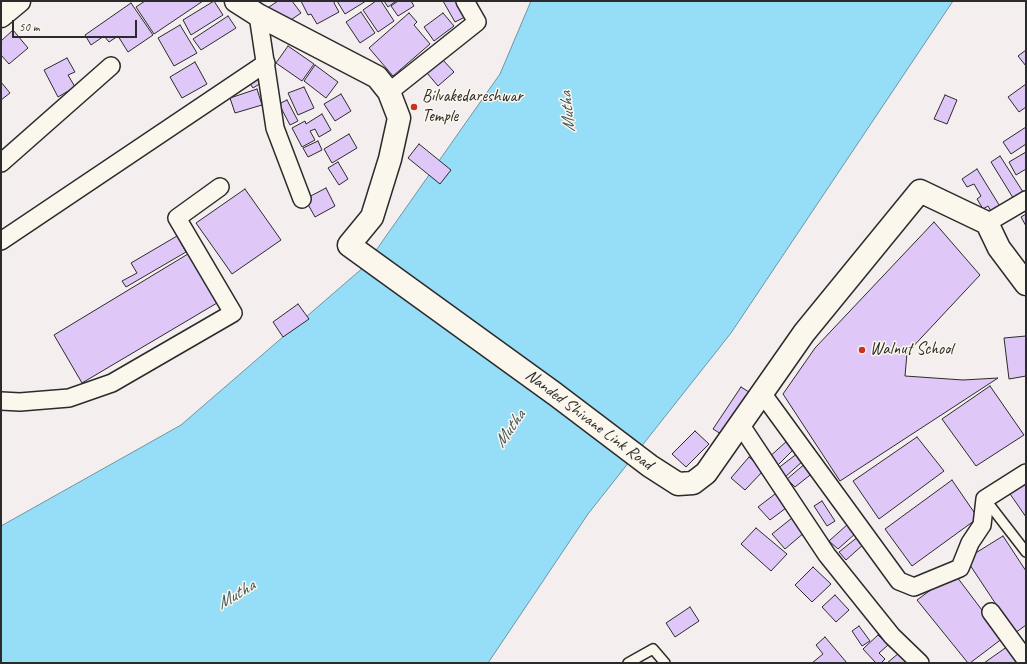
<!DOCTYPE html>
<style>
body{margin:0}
#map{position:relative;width:1027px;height:664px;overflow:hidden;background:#f5eeee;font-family:Caveat,sans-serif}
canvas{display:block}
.frame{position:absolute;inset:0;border:2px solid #2b2b2b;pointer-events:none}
.scale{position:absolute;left:12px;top:20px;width:125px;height:18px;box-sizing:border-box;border:2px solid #2b2b2b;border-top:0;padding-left:5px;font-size:12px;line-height:14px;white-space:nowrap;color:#2b2b2b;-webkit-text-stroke:3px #fbf7ec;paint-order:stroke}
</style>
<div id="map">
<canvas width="1027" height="664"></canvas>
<div class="frame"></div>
<div class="scale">50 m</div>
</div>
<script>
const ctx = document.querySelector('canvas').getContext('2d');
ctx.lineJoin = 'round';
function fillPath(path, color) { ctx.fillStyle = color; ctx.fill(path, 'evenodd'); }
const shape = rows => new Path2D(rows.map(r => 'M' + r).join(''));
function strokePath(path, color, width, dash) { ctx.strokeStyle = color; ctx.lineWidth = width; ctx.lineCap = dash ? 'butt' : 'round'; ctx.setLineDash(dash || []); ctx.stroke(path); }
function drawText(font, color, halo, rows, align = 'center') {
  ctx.font = font + ' Caveat,sans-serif'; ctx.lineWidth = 3; ctx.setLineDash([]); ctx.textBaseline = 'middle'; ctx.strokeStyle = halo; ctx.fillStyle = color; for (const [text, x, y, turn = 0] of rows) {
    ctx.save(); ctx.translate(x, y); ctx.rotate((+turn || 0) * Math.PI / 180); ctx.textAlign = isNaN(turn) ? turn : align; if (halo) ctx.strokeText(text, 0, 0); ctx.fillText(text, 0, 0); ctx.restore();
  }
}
const water = shape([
 [531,1,953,1,731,333,588,514,488,663,1,663,1,526,181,425,365,266,500,74,531,1]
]);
fillPath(water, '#96ddf7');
strokePath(water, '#6b96a5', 1);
const building = shape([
 [145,1,203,1,154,34,136,7,145,1],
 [214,1,223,15,191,35,183,20,214,1],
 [278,1,292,1,301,13,282,26,269,7,278,1],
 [301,1,335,1,334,3,339,12,317,24,311,14,308,15,301,1],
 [337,1,366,1,345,14,337,1],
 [376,1,381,1,394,21,378,32,363,10,376,1],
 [384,1,396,1,388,7,384,1],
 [398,1,411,1,414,6,398,16,391,6,398,1],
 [443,1,456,1,465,17,455,22,443,1],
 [131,3,153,35,128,52,118,36,109,42,104,36,91,45,85,35,131,3],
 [361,12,375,33,360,43,346,22,361,12],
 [409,13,417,22,414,25,430,44,393,76,369,48,409,13],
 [443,13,454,26,434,41,424,27,443,13],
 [228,16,236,28,201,50,193,39,228,16],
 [180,25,197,53,174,66,158,38,180,25],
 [13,30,28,48,9,64,1,55,1,41,13,30],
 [288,46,314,64,302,81,276,63,288,46],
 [1026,50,1026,66,1018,56,1026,50],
 [67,58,75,72,68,75,75,87,58,97,44,70,67,58],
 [442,59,454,72,438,86,427,73,442,59],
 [195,62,207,84,182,98,170,77,195,62],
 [315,65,338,82,326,98,304,81,315,65],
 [259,70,266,80,253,88,246,78,259,70],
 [1,82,10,93,1,100,1,82],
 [1026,84,1026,107,1019,112,1008,97,1026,84],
 [304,87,314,108,298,115,288,93,304,87],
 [257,89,262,105,235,113,230,98,257,89],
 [341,94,351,111,335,121,324,104,341,94],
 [945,95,957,100,947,124,934,119,945,95],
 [287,100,298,121,290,125,279,104,287,100],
 [322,114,331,130,319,137,315,129,310,131,315,140,302,147,292,128,305,121,306,124,322,114],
 [1026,127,1026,144,1011,154,1003,142,1026,127],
 [349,134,357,148,332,163,324,149,349,134],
 [318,141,322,150,308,157,303,148,318,141],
 [419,144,451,170,440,184,408,158,419,144],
 [1026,152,1026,169,1016,175,1009,162,1026,152],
 [1000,156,1025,195,1015,201,991,162,1000,156],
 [338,162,348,179,339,185,328,168,338,162],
 [977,169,1001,208,992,213,988,206,983,209,977,199,981,196,974,184,967,187,962,179,977,169],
 [326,188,335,206,315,217,305,199,326,188],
 [245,189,281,240,232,274,196,223,245,189],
 [1026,214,1026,226,1021,217,1026,214],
 [934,222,980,275,907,353,905,376,963,380,998,378,840,481,783,394,815,348,934,222],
 [177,236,186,252,126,287,122,281,137,273,131,263,177,236],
 [188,254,217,303,82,383,54,335,188,254],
 [298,304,309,319,283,337,273,322,298,304],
 [1026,336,1026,376,1009,379,1004,338,1026,336],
 [990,386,1024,435,976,466,942,419,990,386],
 [741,387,749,392,721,434,713,429,741,387],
 [695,431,709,444,686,467,672,454,695,431],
 [917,437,944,471,879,519,853,481,917,437],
 [788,440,795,448,775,468,767,459,788,440],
 [798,453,804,460,784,478,777,469,798,453],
 [749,457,764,470,745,490,731,478,749,457],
 [806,463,814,472,795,487,787,479,806,463],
 [1026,479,1026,517,1008,491,1026,479],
 [952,480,978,518,912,566,885,529,952,480],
 [779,491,790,505,770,520,758,507,779,491],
 [822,501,835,521,827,526,814,506,822,501],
 [792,518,805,532,785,549,772,534,792,518],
 [848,524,856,533,838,549,829,541,848,524],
 [756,528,787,554,771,571,741,544,756,528],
 [859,536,865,543,846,560,839,552,859,536],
 [1003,536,1026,571,1026,625,1015,633,966,559,1003,536],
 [813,567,831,584,812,602,795,585,813,567],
 [954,573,1003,638,970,663,968,663,917,600,954,573],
 [835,595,849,610,836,622,822,607,835,595],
 [690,607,699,621,675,637,666,623,690,607],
 [859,626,870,641,862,646,852,631,859,626],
 [878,635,888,645,879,653,885,659,881,663,876,663,863,649,878,635],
 [825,637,847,663,812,663,823,654,816,645,825,637],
 [1011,644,1024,663,984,663,1011,644],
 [899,653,906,662,904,663,887,663,899,653]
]);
fillPath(building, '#dfc8f8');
strokePath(building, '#2b2b2b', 1);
const service = shape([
 [985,499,1026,552],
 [628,663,653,649,665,663]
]);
const minor = shape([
 [258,15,275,128,302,199],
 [389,92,477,22,465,1],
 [1,163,111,66],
 [987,223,1026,200],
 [1,241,266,63],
 [762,393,899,581,914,587,960,568,970,543,982,525,985,499,1026,473],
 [1,401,20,402,69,398,112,383,233,313,177,218,220,187],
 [740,424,827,555,892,636,920,663],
 [991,612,1026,660]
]);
const tertiary = shape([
 [236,1,258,15,377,77,389,92,399,118,390,159,372,217,349,245,555,394,650,466,678,484,693,483,706,473,804,333,920,191,987,223,999,248,1026,284],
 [1,16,19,1]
]);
strokePath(service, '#2b2b2b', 12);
strokePath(minor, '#2b2b2b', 20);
strokePath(tertiary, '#2b2b2b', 25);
strokePath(service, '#fbf7ec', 9);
strokePath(minor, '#fbf7ec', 17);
strokePath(tertiary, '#fbf7ec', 22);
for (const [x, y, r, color] of [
 [414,107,4,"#c8321e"],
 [862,350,4,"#c8321e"]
]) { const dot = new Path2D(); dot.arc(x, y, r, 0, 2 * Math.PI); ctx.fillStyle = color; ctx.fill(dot); strokePath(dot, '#fbf7ec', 1.5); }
drawText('17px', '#2b2b2b', '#fbf7ec', [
 ["Bilvakedareshwar",422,97],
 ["Temple",422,117],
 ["Walnut School",870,350]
], 'left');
drawText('17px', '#2b2b2b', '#fbf7ec', [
 ["Nanded Shivane Link Road",589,420,37]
]);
drawText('italic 18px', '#46585e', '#fbf7ec', [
 ["Mutha",568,112,-96],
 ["Mutha",510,429,-55],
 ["Mutha",236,595,-31]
]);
</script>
